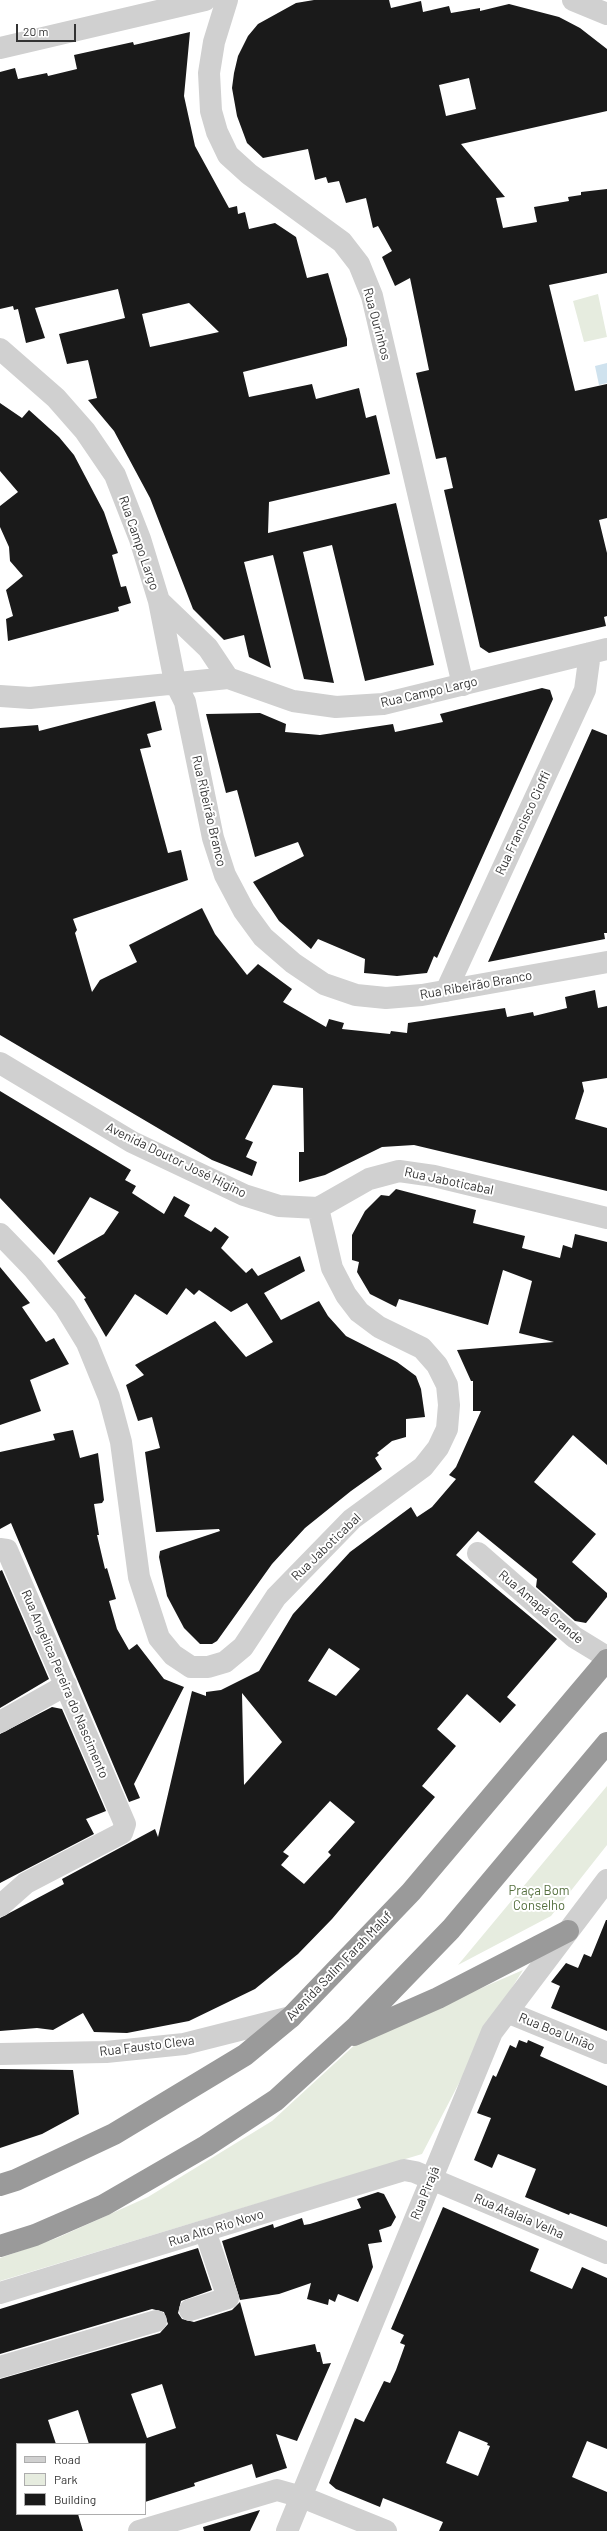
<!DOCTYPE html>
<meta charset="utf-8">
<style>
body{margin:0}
#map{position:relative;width:607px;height:2531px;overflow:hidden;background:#fff;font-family:Barlow,sans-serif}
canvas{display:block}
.legend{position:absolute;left:16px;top:2443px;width:130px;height:72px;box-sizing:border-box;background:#fff;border:1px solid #adadad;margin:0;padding:5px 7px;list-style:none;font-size:12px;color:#333}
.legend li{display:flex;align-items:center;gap:8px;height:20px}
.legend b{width:20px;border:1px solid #adadad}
.scale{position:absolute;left:16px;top:24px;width:60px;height:18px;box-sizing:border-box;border:2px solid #333;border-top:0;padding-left:5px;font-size:12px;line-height:14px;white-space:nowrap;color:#333;-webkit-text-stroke:3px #fff;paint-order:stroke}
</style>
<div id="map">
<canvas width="607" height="2531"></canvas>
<ul class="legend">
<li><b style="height:5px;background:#d0d0d0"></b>Road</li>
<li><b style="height:11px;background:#e6ecdf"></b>Park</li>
<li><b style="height:11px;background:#1a1a1a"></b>Building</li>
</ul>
<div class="scale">20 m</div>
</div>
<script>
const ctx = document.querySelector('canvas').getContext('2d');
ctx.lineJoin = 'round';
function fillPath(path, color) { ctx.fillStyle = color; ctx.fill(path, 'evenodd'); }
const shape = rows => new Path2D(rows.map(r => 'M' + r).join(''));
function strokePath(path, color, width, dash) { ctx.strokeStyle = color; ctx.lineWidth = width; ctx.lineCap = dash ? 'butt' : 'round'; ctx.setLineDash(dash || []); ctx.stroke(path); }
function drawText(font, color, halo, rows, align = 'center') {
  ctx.font = font + ' Barlow,sans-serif'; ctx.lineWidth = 4; ctx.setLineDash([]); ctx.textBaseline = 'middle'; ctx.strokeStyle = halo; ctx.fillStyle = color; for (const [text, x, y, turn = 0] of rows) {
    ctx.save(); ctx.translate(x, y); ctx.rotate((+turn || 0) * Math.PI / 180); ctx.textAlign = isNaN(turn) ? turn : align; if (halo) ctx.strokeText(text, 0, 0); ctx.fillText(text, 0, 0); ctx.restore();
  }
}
fillPath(shape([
 [598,294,607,337,584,342,573,301],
 [607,1786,607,1845,551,1916,458,1965],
 [523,1970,493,2018,422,2154,0,2281,0,2258,57,2238,148,2197,272,2121,359,2041]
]), '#e6ecdf');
fillPath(shape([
 [607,363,607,383,599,385,595,366]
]), '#cfe2ee');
fillPath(shape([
 [314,0,389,0,391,8,421,1,423,12,449,6,451,13,480,8,480,11,509,4,559,17,580,28,607,49,607,111,461,144,505,197,496,198,503,228,537,222,534,207,569,201,568,197,581,195,581,192,607,189,607,273,549,285,575,391,607,384,607,518,599,520,607,553,607,616,604,617,606,626,489,653,480,647,444,490,453,488,446,457,436,459,416,373,429,370,410,278,395,286,382,257,392,251,378,226,373,228,366,198,346,203,339,181,328,183,326,177,315,180,308,149,263,158,247,143,237,116,232,88,234,73,238,56,248,36,258,24,296,3],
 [469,78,476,109,446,116,439,85],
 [190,32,184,96,195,146,229,208,237,206,238,214,245,212,249,229,275,223,296,237,307,278,328,273,347,339,347,346,243,372,249,397,312,384,316,399,359,388,366,418,376,415,390,474,269,502,268,533,396,503,434,665,365,681,332,545,303,552,334,683,304,679,273,555,244,562,271,668,249,657,244,635,224,640,193,609,150,498,114,431,88,400,97,398,88,360,67,364,59,334,125,318,118,289,35,308,45,338,26,343,18,309,14,310,13,306,0,309,0,72,15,68,18,79,47,73,48,76,77,69,74,55,133,42,134,45],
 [189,303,219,332,150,347,142,314],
 [0,403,22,418,29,410,59,437,74,455,104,512,118,553,112,555,121,587,126,586,131,603,118,607,119,611,8,641,6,619,13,616,6,590,23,576,10,561,9,547,0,527,0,506,18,492,0,471],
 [542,688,550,690,553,699,437,958,434,956,427,973,397,976,364,973,365,959,318,939,311,949,279,921,253,882,304,856,298,842,255,857,237,790,226,793,206,714,260,713,286,724,285,732,320,735,393,724,395,732,443,722,440,714],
 [155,701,162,730,147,734,151,747,140,749,168,853,181,850,188,880,73,919,77,930,75,933,92,992,100,980,137,962,129,945,202,908,215,934,247,975,258,964,292,989,283,1002,326,1027,329,1019,344,1023,342,1029,390,1034,391,1031,407,1033,408,1023,505,1008,507,1017,533,1012,534,1016,567,1008,565,997,595,990,598,1008,607,1006,607,1078,582,1082,584,1091,575,1119,607,1128,607,1191,414,1145,382,1147,325,1175,299,1182,299,1152,304,1152,303,1088,273,1085,245,1139,253,1142,246,1157,257,1162,252,1176,212,1160,0,1035,0,728,38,725,39,731],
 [592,729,607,735,607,933,604,933,605,939,488,962],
 [0,1091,131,1170,125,1180,136,1186,132,1193,164,1214,174,1196,190,1205,184,1216,211,1232,215,1227,229,1237,221,1248,246,1273,252,1268,258,1276,300,1256,305,1271,264,1293,281,1320,319,1301,328,1316,346,1336,397,1362,416,1376,421,1389,425,1417,406,1419,406,1437,392,1441,377,1453,379,1455,375,1458,382,1469,351,1491,305,1528,272,1564,217,1641,212,1644,200,1644,184,1628,167,1596,159,1557,160,1551,220,1531,219,1529,156,1532,145,1452,160,1448,152,1417,138,1421,126,1385,144,1375,135,1365,215,1321,246,1357,273,1342,247,1303,231,1312,199,1290,194,1295,186,1288,167,1315,135,1294,106,1337,84,1299,86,1298,57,1261,104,1234,119,1212,90,1197,54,1255,0,1198],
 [396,1189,476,1210,473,1223,525,1236,522,1248,560,1258,563,1245,572,1248,575,1234,607,1242,607,1465,573,1435,534,1482,596,1534,572,1562,607,1593,607,1597,586,1623,575,1621,536,1587,537,1579,478,1531,456,1555,557,1639,507,1697,516,1705,500,1723,467,1694,437,1729,456,1746,422,1786,435,1797,332,1919,298,1954,255,1989,189,2021,127,2033,94,2032,83,2013,53,2030,37,2028,0,2031,0,1918,64,1884,62,1879,155,1829,158,1837,192,1691,206,1696,206,1692,221,1690,259,1671,293,1614,350,1552,411,1507,417,1517,432,1507,456,1479,449,1475,456,1467,481,1411,473,1411,473,1381,471,1381,457,1350,554,1342,519,1333,532,1281,503,1270,488,1325,399,1299,396,1307,370,1294,357,1272,359,1262,352,1260,352,1235,365,1211,381,1195,389,1196],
 [329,1648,360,1669,336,1696,308,1681],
 [242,1693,282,1742,244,1785],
 [330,1801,355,1822,328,1852,331,1855,304,1884,281,1865,289,1856,283,1852],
 [0,1267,30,1303,22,1307,46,1342,54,1338,69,1364,30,1380,41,1411,0,1425],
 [73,1430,80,1458,98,1453,104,1500,102,1503,94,1504,99,1535,97,1535,105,1569,107,1568,116,1599,109,1601,117,1629,129,1650,137,1644,164,1679,184,1687,134,1784,140,1798,129,1802,11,1523,0,1529,0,1452,55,1440,53,1434],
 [2,1570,49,1679,0,1708,0,1571],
 [52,1707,62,1709,106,1811,86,1819,94,1834,0,1883,0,1734],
 [606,1920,607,1920,607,2031,551,2008,560,1986,551,1982,566,1963,578,1968,584,1954,591,1957],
 [519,2040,527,2043,528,2040,544,2047,540,2056,607,2086,607,2227,570,2213,569,2215,525,2197,536,2169,498,2154,492,2168,474,2160,491,2118,477,2113,493,2075,496,2077,510,2045,516,2048],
 [0,2069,73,2070,79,2114,42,2134,0,2148],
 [378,2192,384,2194,396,2217,391,2226,379,2230,382,2242,368,2244,373,2267,358,2302,338,2294,335,2302,329,2299,328,2305,307,2299,311,2283,279,2294,240,2300,222,2241,273,2224,274,2228,302,2218,304,2225,310,2224,361,2208,357,2199],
 [443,2207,539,2249,530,2271,572,2289,582,2267,607,2278,607,2449,587,2441,572,2477,607,2492,607,2531,439,2531,443,2522,383,2498,380,2507,336,2489,329,2483,355,2418,364,2422,384,2381,390,2383,396,2370,405,2345,400,2343,404,2335,391,2329],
 [459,2431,488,2443,487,2445,490,2446,478,2476,446,2463],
 [198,2248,212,2290,181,2301,178,2313,182,2319,194,2322,232,2310,240,2302,255,2356,315,2344,317,2352,320,2352,323,2364,331,2363,297,2441,276,2434,287,2468,256,2478,252,2464,194,2483,195,2486,145,2502,145,2444,89,2444,78,2410,48,2420,56,2444,17,2444,17,2514,78,2514,83,2531,0,2531,0,2379,160,2333,168,2324,164,2312,152,2309,0,2354,0,2309],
 [162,2384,176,2428,147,2438,131,2394],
 [260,2510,250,2531,204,2531,203,2527]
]), '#1a1a1a');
strokePath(shape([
 [227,0,214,42,209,73,211,111,217,132,228,155,249,174,342,242,359,264,372,296,463,685],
 [573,0,607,14],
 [0,48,205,0],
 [0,349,56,398,85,431,115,475,140,539,159,601,175,682,185,702,213,838,225,875,244,911,263,937,293,963,324,984,356,995,386,998,422,995,607,962],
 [159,601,208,648,228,678,293,701,336,707,383,704,607,649],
 [0,696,30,698,228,678],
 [446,991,585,690,590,653],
 [0,1063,132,1142,244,1195,279,1206,318,1208],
 [318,1208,369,1179,399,1171,434,1176,607,1218],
 [0,1234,33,1268,65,1307,87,1343,109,1397,121,1442,139,1577,159,1638,173,1655,191,1667,208,1667,225,1662,243,1647,276,1597,352,1519,423,1467,438,1448,447,1429,449,1405,447,1385,437,1365,422,1348,379,1327,359,1312,346,1295,332,1268,318,1208],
 [0,1549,7,1550,125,1824,122,1833,26,1883,0,1906],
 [478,1553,574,1637,607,1657],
 [0,1722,66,1685],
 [507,2012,607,2053],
 [0,2054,106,2052,184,2044,291,2017],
 [0,2293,404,2170,415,2172,607,2253],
 [190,2310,228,2298,205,2231],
 [0,2367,156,2321],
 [139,2531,277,2490,302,2497,386,2531],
 [287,2531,492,2032,607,1880]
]), '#d0d0d0', 22);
strokePath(shape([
 [354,2035,438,1998,568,1931],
 [0,2185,16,2180,114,2134,245,2055,291,2017,411,1892,607,1660],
 [0,2246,35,2235,104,2205,206,2146,276,2100,357,2026,451,1929,607,1743]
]), '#9a9a9a', 22);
drawText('13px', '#333', '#fff', [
 ["Rua Ourinhos",377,324,75],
 ["Rua Campo Largo",139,543,71],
 ["Rua Campo Largo",429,692,-13],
 ["Rua Ribeirão Branco",209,811,77],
 ["Rua Francisco Cioffi",523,823,-65],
 ["Rua Ribeirão Branco",476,985,-10],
 ["Avenida Doutor José Higino",176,1160,26],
 ["Rua Jaboticabal",449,1181,12],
 ["Rua Jaboticabal",326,1547,-44],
 ["Rua Amapá Grande",541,1607,40],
 ["Rua Angelica Pereira do Nascimento",65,1684,67],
 ["Avenida Salim Farah Maluf",339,1966,-46],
 ["Rua Boa União",557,2032,22],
 ["Rua Fausto Cleva",147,2046,-7],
 ["Rua Pirajá",425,2193,-68],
 ["Rua Atalaia Velha",519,2216,23],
 ["Rua Alto Rio Novo",216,2228,-17]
]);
drawText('13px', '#56703f', '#fff', [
 ["Praça Bom",539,1891],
 ["Conselho",539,1906]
]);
</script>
